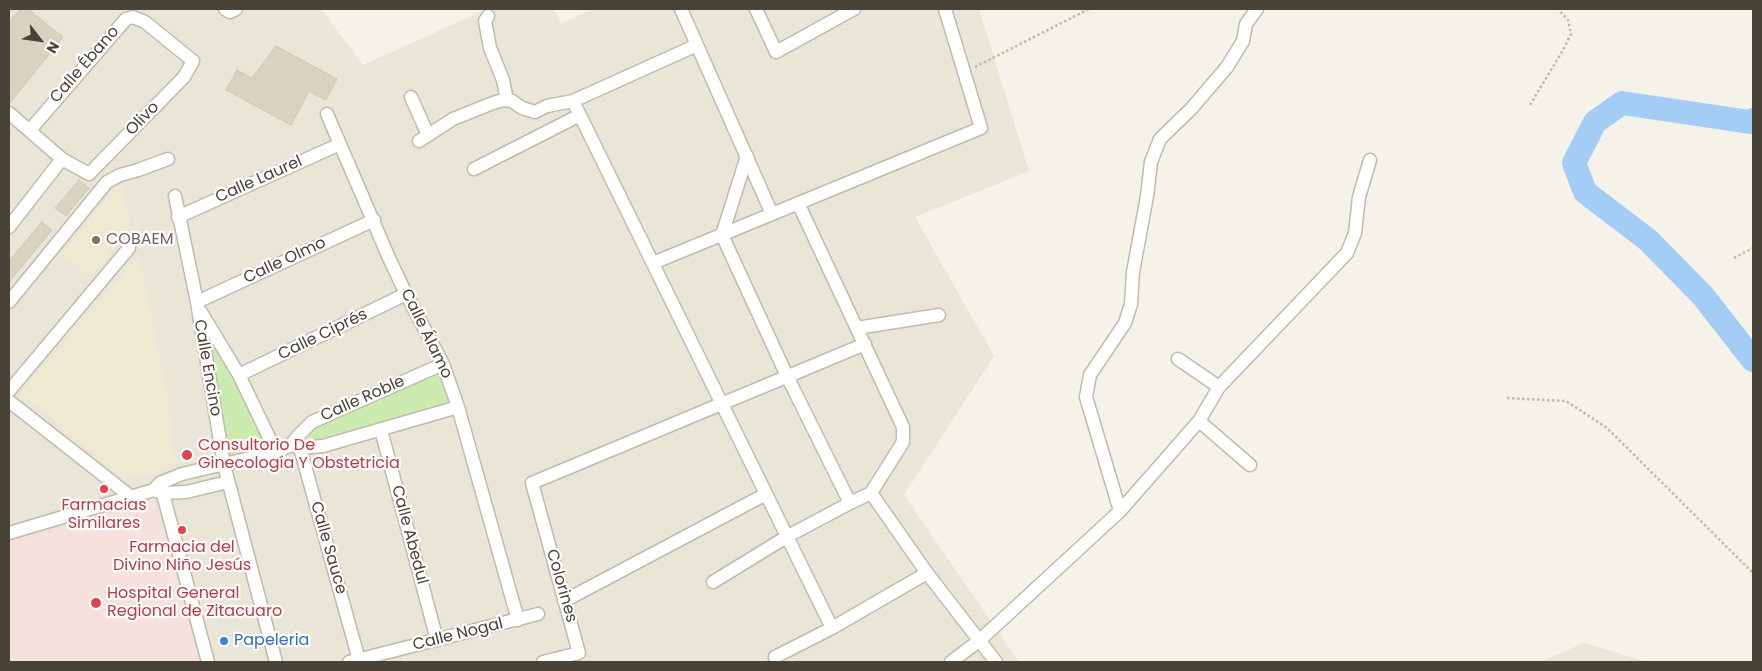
<!DOCTYPE html>
<meta charset="utf-8">
<style>
body{margin:0}
#map{position:relative;width:1762px;height:671px;overflow:hidden;background:#f5f2e9;font-family:Poppins,sans-serif}
canvas{display:block}
.frame{position:absolute;inset:0;border:10px solid #494337;pointer-events:none}
.north{position:absolute;left:15px;top:15px;width:50px;height:50px;-webkit-text-stroke:4px #fff;paint-order:stroke;rotate:120deg;font-size:14px;font-weight:700;line-height:20px;text-align:center;color:#494337}
.north::after{content:'';display:block;margin:auto;width:18px;height:22px;background:#494337;clip-path:polygon(50% 0,100% 100%,50% 72%,0 100%)}
</style>
<div id="map">
<canvas width="1762" height="671"></canvas>
<div class="frame"></div>
<div class="north">N</div>
</div>
<script>
const ctx = document.querySelector('canvas').getContext('2d');
ctx.lineJoin = 'round';
function fillPath(path, color) { ctx.fillStyle = color; ctx.fill(path, 'evenodd'); }
const shape = rows => new Path2D(rows.map(r => 'M' + r).join(''));
function strokePath(path, color, width, dash) { ctx.strokeStyle = color; ctx.lineWidth = width; ctx.lineCap = dash ? 'butt' : 'round'; ctx.setLineDash(dash || []); ctx.stroke(path); }
function drawText(font, color, halo, rows, align = 'center') {
  ctx.font = font + ' Poppins,sans-serif'; ctx.lineWidth = 4.5; ctx.setLineDash([]); ctx.textBaseline = 'middle'; ctx.strokeStyle = halo; ctx.fillStyle = color; for (const [text, x, y, turn = 0] of rows) {
    ctx.save(); ctx.translate(x, y); ctx.rotate((+turn || 0) * Math.PI / 180); ctx.textAlign = isNaN(turn) ? turn : align; if (halo) ctx.strokeText(text, 0, 0); ctx.fillText(text, 0, 0); ctx.restore();
  }
}
fillPath(shape([
 [9,9,321,9,363,65,487,9,554,9,561,24,592,9,979,9,1029,171,915,217,994,356,904,495,1019,662,9,662],
 [1584,643,1647,662,1540,662]
]), '#e9e5d7');
fillPath(shape([
 [123,186,131,227,90,277,62,254,114,188],
 [138,257,148,297,167,391,172,447,176,462,150,476,122,477,20,393]
]), '#efe9d2');
fillPath(shape([
 [154,501,200,662,9,662,9,543]
]), '#f6e1dc');
fillPath(shape([
 [202,319,241,382,266,445,225,457],
 [437,370,451,405,316,441,306,435,315,425]
]), '#ccebb0');
strokePath(shape([
 [1753,120,1750,122,1622,103,1595,122,1574,163,1585,192,1648,240,1703,296,1753,360]
]), '#a3cdf4', 24);
const building = shape([
 [20,9,28,9,63,37,9,104,9,23,20,9],
 [276,46,337,79,326,100,309,91,291,125,226,90,237,70,252,78,276,46],
 [79,180,89,188,66,216,55,208,79,180],
 [42,222,52,230,9,282,9,261,42,222]
]);
fillPath(building, '#dad2c0');
strokePath(building, '#d3c8b0', 1);
const minor = shape([
 [225,9,230,12,236,9],
 [681,9,772,214],
 [756,9,776,52,854,9],
 [488,16,485,21,490,48,503,80,507,100],
 [411,97,428,135],
 [573,101,832,628],
 [9,113,62,159,89,174,184,77,193,61,145,22,133,17,126,19,30,130],
 [327,114,389,258,406,294,443,364,458,407,518,620],
 [419,141,453,119,493,103,503,100,512,101,522,108,535,112,547,106,573,101,697,45],
 [747,156,722,235,787,376,850,503],
 [474,169,580,115],
 [175,196,197,302,224,465,276,662],
 [178,217,340,144],
 [9,227,62,159],
 [653,263,981,128,945,9],
 [9,302,107,182,120,175,138,170,168,159],
 [197,302,374,220],
 [201,312,239,375,276,452],
 [857,328,939,315],
 [1178,359,1219,387],
 [239,375,406,294],
 [9,391,129,248],
 [9,401,130,496],
 [1199,421,1250,465],
 [381,430,437,640],
 [297,437,359,660],
 [291,445,299,448,323,446,458,407],
 [160,483,208,662],
 [156,491,163,493,186,492,228,482],
 [871,493,927,573,996,662],
 [1120,511,1086,397,1090,375,1125,323,1131,304,1133,272,1147,196,1151,162,1160,139,1191,109,1227,67,1243,41,1246,24,1257,9],
 [9,533,154,490,160,483,182,474,276,452,291,445,297,437,312,422,443,364],
 [713,582,788,536,850,503,871,493,903,442,903,427,798,203],
 [564,601,766,494],
 [775,657,832,628,927,573],
 [349,662,538,614],
 [543,662,579,653,532,483,865,344],
 [951,662,980,640,1120,511,1199,421,1219,387,1347,253,1355,233,1359,197,1370,160]
]);
strokePath(minor, '#c1bbab', 15);
strokePath(shape([
 [975,67,1089,9],
 [1530,105,1563,50,1571,34,1568,20,1558,9],
 [1734,258,1753,248],
 [1507,398,1566,401,1607,428,1753,573]
]), '#c4b89b', 2.5, [2.5, 2.5]);
strokePath(minor, '#fff', 12);
for (const [x, y, r, color] of [
 [96,240,5,"#8d6e63"],
 [187,455,6,"#e0444e"],
 [104,489,5,"#e0444e"],
 [182,530,5,"#e0444e"],
 [96,603,6,"#e0444e"],
 [224,641,5,"#3f7fe0"]
]) { const dot = new Path2D(); dot.arc(x, y, r, 0, 2 * Math.PI); ctx.fillStyle = color; ctx.fill(dot); strokePath(dot, '#fff', 2); }
drawText('16px', '#494337', '#fff', [
 ["Calle Ébano",85,65,-49],
 ["Olivo",143,119,-46],
 ["Calle Laurel",259,180,-24],
 ["Calle Olmo",285,261,-25],
 ["Calle Álamo",426,334,64],
 ["Calle Ciprés",323,335,-26],
 ["Calle Encino",207,368,80],
 ["Calle Roble",363,399,-24],
 ["Calle Abedul",409,535,75],
 ["Calle Sauce",328,548,74],
 ["Colorines",561,586,74],
 ["Calle Nogal",458,635,-14]
]);
drawText('16px', '#785e54', '#fff', [
 ["COBAEM",106,240]
], 'left');
drawText('16px', '#be3a42', '#fff', [
 ["Consultorio De",198,446],
 ["Ginecología Y Obstetricia",198,464],
 ["Farmacias",104,506,"center"],
 ["Similares",104,524,"center"],
 ["Farmacia del",182,548,"center"],
 ["Divino Niño Jesús",182,566,"center"],
 ["Hospital General",107,594],
 ["Regional de Zitacuaro",107,612]
], 'left');
drawText('16px', '#366cbe', '#fff', [
 ["Papeleria",234,641]
], 'left');
</script>
